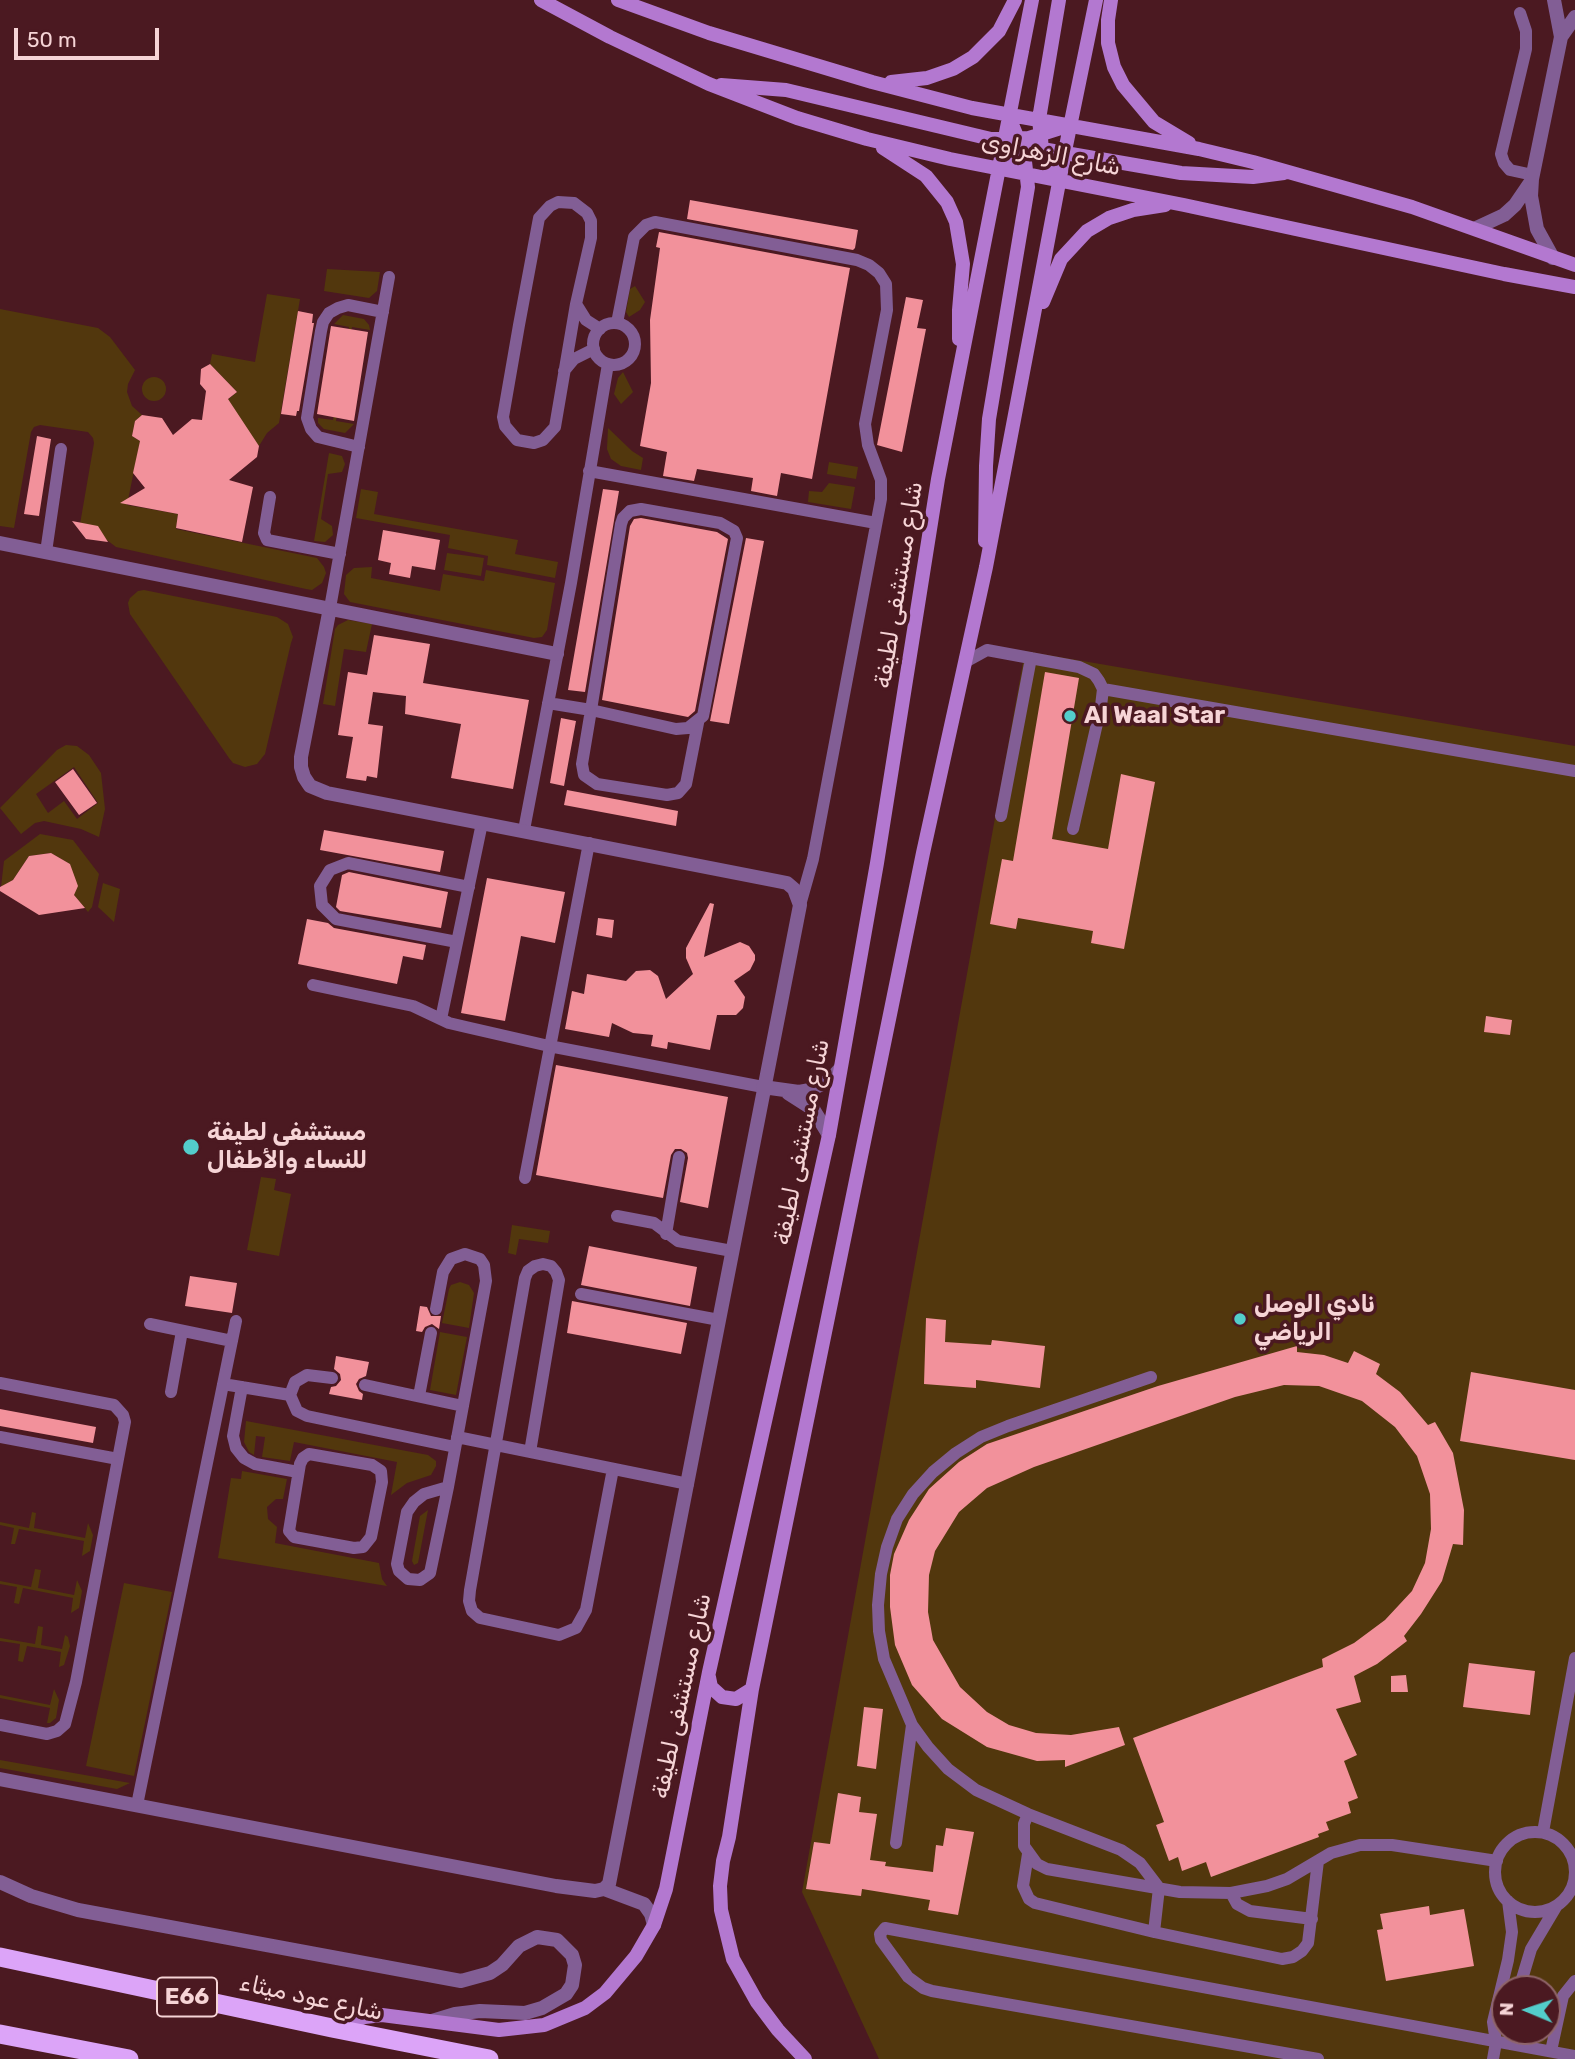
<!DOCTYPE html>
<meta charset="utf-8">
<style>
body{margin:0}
#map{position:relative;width:1575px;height:2059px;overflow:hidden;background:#4b1921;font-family:Rubik,sans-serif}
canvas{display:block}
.north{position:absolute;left:1491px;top:1975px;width:70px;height:70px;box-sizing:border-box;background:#4b1921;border:2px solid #8f6469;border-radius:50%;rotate:272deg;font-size:19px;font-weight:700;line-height:28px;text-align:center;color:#f6d4d6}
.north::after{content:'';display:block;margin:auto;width:24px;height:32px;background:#53cdcb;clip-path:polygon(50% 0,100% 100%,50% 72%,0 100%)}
.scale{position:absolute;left:14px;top:28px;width:145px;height:32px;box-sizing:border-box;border:4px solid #f6d4d6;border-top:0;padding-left:9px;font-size:21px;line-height:24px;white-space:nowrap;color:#f6d4d6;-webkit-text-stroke:5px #4b1921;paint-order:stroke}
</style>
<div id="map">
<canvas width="1575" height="2059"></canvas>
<div class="north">N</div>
<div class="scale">50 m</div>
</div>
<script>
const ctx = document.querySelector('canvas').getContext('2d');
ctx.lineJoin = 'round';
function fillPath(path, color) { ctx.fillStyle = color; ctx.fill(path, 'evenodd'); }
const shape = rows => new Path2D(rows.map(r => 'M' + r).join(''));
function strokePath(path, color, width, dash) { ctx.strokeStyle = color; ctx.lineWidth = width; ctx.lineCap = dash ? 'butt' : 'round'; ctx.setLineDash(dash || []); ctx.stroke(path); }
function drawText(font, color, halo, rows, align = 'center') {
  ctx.font = font + ' Rubik,Cairo,sans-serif'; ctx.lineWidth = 7; ctx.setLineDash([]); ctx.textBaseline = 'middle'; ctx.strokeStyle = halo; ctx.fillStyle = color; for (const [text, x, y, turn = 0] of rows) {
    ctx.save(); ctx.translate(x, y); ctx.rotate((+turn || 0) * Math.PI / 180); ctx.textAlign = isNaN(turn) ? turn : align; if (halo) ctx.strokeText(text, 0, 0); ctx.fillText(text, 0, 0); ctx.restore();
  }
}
fillPath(shape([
 [327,269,380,272,377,291,369,298,324,291],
 [635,286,645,302,640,310,629,317,626,312,630,289],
 [267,294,300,299,279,423,267,433,259,446,225,402,237,392,210,364,212,354,255,362],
 [0,309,98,328,110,337,135,370,128,384,127,392,132,406,142,415,135,421,132,436,140,441,127,505,178,514,176,529,317,558,324,567,326,573,322,583,312,590,306,589,116,547,86,524,79,530,94,443,93,438,88,432,40,425,34,427,31,432,14,528,0,526],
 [343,315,364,319,369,325,370,330,352,327,336,421,354,424,345,433,324,429,318,423,318,418,333,420,349,327,334,324],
 [623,372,633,392,621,404,614,394,618,378],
 '142 389a12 12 0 1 1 24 0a12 12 0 1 1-24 0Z',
 [608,428,632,451,643,458,641,470,621,466,611,459,607,449],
 [329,453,342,456,345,464,342,472,328,474,321,519,332,526,333,535,325,542,314,541],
 [829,462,858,467,856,479,827,474],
 [829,483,855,487,851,509,808,502,809,491,822,492],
 [361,489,378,492,374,514,518,540,515,554,558,562,555,578,487,565,488,556,448,548,450,535,356,518],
 [447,553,484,558,481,576,444,570],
 [372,567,371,578,440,591,443,574,484,581,486,570,555,583,547,630,542,637,534,638,350,602,344,594,346,575,354,568],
 [144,590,277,617,288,624,293,637,291,643,265,754,257,764,245,767,233,763,229,758,130,614,128,603,130,598,138,591],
 [348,620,372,624,366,652,344,649,335,706,323,704,335,629,338,625],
 [1025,651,1575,746,1575,2059,879,2059,802,1892],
 [1505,1989,1547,1989,1547,2031,1505,2031],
 [66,745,77,746,89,755,101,773,105,809,99,837,81,829,44,821,35,823,21,834,0,808,57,750],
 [74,767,98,803,77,819,64,801,48,813,36,794],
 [40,834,73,840,99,874,92,907,88,912,74,895,70,864,51,853,29,856,13,880,1,887,4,861],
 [103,883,120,889,114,922,98,907],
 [261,1177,276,1179,274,1190,291,1194,279,1256,247,1250],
 [512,1225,550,1231,548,1243,519,1239,516,1255,508,1253],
 [460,1282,469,1285,474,1293,469,1328,442,1323,449,1289,451,1285],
 [440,1332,467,1337,456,1395,430,1390],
 [246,1421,428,1455,436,1461,436,1466,431,1475,407,1483,391,1495,397,1462,294,1442,290,1461,262,1457,265,1437,256,1436,254,1455,249,1452,244,1442],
 [242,1471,287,1479,283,1499,276,1499,267,1507,268,1519,277,1527,275,1543,379,1563,382,1579,387,1586,218,1558,231,1478,241,1479],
 [428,1510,418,1563,414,1565,412,1561,420,1516],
 [32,1512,36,1513,34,1528,85,1538,88,1523,93,1535,90,1551,82,1556,84,1541,19,1529,15,1544,11,1544,14,1528,0,1525,0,1522,29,1528],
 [35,1569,41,1570,38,1588,74,1595,77,1580,82,1591,79,1608,71,1613,73,1598,23,1588,19,1604,14,1603,17,1587,0,1584,0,1581,31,1587],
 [124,1583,172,1592,134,1776,86,1766],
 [38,1626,43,1627,41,1645,62,1649,65,1635,68,1637,70,1646,64,1665,59,1667,61,1652,27,1646,23,1662,18,1661,20,1644,0,1641,0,1638,35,1644],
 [54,1689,59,1700,56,1718,50,1723,47,1723,50,1708,0,1698,0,1695,50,1705],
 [0,1760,130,1783,117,1789,0,1768]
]), '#52370d');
fillPath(shape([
 [690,200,858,230,855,248,853,250,687,219],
 [659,232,850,268,812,479,781,473,777,496,751,491,753,478,697,469,694,481,663,476,667,452,640,446,651,383,650,320,660,248,656,247],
 [906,297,923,300,917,328,926,329,902,452,877,445],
 [298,311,313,314,312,323,314,323,299,411,297,411,296,416,281,414],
 [331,326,368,332,354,421,317,414],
 [210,364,237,392,228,399,259,446,257,457,229,480,253,487,242,542,176,528,178,514,120,503,145,488,133,473,140,441,132,436,135,421,142,415,162,418,173,435,192,419,202,420,206,391,200,384,201,369],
 [37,436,51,439,39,516,24,514],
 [603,489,619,491,585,692,568,690],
 [641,518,717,532,728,539,695,711,688,717,602,700,630,526,634,519],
 [72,521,98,526,108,542,86,539],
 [383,530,440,540,435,570,412,566,410,578,389,574,391,563,378,560],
 [746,538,764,541,729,724,710,721],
 [374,635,430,644,423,683,529,700,513,789,451,778,461,724,405,714,406,696,373,692,368,724,383,726,377,778,367,776,366,781,346,778,353,737,338,735,348,672,367,675],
 [1045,672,1079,678,1052,839,1108,849,1121,774,1155,782,1124,949,1091,943,1093,931,1018,918,1016,929,990,924,1002,859,1013,861],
 [561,718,576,721,564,786,550,783],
 [73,769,97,803,79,815,55,782],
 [567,790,678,811,676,826,564,805],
 [324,830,444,851,440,872,320,850],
 [51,853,70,864,78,886,74,895,85,908,39,915,0,891,0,887,13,880,29,856],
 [349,872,448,892,441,928,340,911,336,907,342,875],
 [487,878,565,892,555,943,521,936,505,1021,461,1013],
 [710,903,714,904,704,957,740,942,749,946,755,955,755,960,750,970,734,981,745,997,743,1008,736,1015,717,1015,710,1050,668,1042,667,1049,651,1046,653,1035,633,1033,612,1023,609,1037,565,1029,572,991,584,994,587,974,626,981,636,971,650,970,658,976,666,999,693,974,686,958,686,948],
 [598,918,614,920,612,938,596,935],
 [307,919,328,923,334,928,426,945,423,960,403,956,397,984,298,964],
 [1486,1016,1512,1020,1510,1035,1484,1032],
 [556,1065,728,1097,708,1208,680,1202,688,1158,687,1153,681,1149,675,1149,671,1155,663,1198,536,1175],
 [589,1246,697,1267,690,1306,581,1285],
 [190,1276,237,1283,232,1313,185,1306],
 [572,1301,687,1323,681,1354,567,1333],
 [420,1306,427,1307,431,1316,441,1316,439,1329,432,1324,425,1327,422,1332,416,1331],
 [926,1318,946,1320,945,1342,991,1345,992,1340,1045,1346,1040,1388,976,1380,976,1388,924,1384],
 [1297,1346,1297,1352,1324,1355,1348,1363,1354,1351,1380,1364,1376,1374,1400,1392,1428,1425,1435,1422,1453,1453,1464,1510,1463,1545,1453,1544,1442,1581,1421,1614,1404,1636,1407,1641,1377,1664,1354,1676,1361,1702,1336,1709,1357,1755,1344,1761,1358,1798,1348,1802,1351,1813,1326,1822,1329,1830,1318,1834,1319,1837,1211,1877,1206,1862,1182,1871,1178,1857,1169,1861,1156,1825,1164,1822,1133,1738,1323,1667,1322,1659,1354,1643,1385,1620,1412,1591,1425,1563,1431,1529,1430,1494,1417,1456,1395,1427,1362,1401,1319,1386,1284,1385,1235,1397,1034,1467,987,1488,959,1512,935,1551,929,1575,928,1612,933,1640,960,1687,987,1712,1009,1725,1036,1733,1071,1735,1119,1727,1125,1745,1065,1767,1065,1760,1037,1761,987,1747,942,1719,912,1685,895,1645,890,1607,890,1575,894,1554,909,1520,929,1489,959,1462,987,1444,1158,1386],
 [336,1356,369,1362,366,1376,359,1379,356,1384,359,1391,363,1394,362,1400,329,1394,331,1387,336,1386,341,1380,340,1374,334,1369],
 [1471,1372,1575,1390,1575,1460,1460,1441],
 [0,1409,96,1427,93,1443,0,1426],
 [1469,1663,1535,1671,1530,1715,1463,1707],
 [1406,1675,1408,1692,1391,1692,1391,1676],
 [864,1707,883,1709,876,1769,857,1766],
 [838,1793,861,1797,859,1812,877,1814,870,1860,886,1862,885,1866,933,1872,936,1845,943,1846,946,1828,974,1832,958,1915,928,1910,930,1900,862,1889,861,1896,806,1889,814,1842,830,1844],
 [1429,1906,1430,1915,1464,1909,1474,1966,1386,1981,1377,1930,1383,1929,1380,1914]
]), '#f2919b');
strokePath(shape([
 [1520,13,1526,31,1526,49,1501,154,1504,163,1510,170,1533,175],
 [576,304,555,427,543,440,534,443,517,440,505,426,503,417,519,325,539,218,550,206,558,202,574,203,587,213,591,221,591,238,576,304,586,320,600,329],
 [617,323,634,237,646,225,655,222,857,260,869,265,879,273,886,284,887,310,865,424,868,445,881,480,881,499,813,859,800,905],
 '593 344a21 21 0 1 1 42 0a21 21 0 1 1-42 0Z',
 [564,371,574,359,594,349],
 [359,447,318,437,311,429,307,418,321,331,323,322,329,313,338,308,348,305,383,312],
 [589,471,876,523],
 [270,497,264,533,267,540,340,554],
 [46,552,61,449],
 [330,608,389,277],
 [967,661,987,650,1079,667,1094,674,1099,681,1103,689,1101,706,1073,829],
 [1103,689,1575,771],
 [548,703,591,710,676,729,688,728,703,716,737,538,734,531,720,523,641,509,630,511,623,518,621,524,591,710,582,764,584,775,597,784,667,795,678,793,686,784,698,723],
 [1001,816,1031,658],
 [524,830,571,583,608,364],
 [457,942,336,919,322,905,320,886,330,870,348,863,469,887],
 [313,985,413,1006,449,1023,466,1027,549,1046,763,1087],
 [441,1019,482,823],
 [525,1178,589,843],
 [617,1216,654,1223,678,1241,732,1251],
 [666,1234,679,1157],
 [581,1294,719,1320],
 [436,1309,443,1272,451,1259,465,1254,480,1259,484,1265,486,1281,448,1487],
 [150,1324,232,1341],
 [1151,1377,1008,1426,981,1437,956,1453,933,1472,913,1494,897,1519,887,1547,881,1574,878,1605,879,1631,884,1659,912,1725,928,1747,948,1769,976,1790,1028,1814,1121,1850,1140,1863,1159,1888,1154,1932],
 [332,1378,307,1375,295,1382,290,1395,297,1411,307,1416,455,1447],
 [0,1383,114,1405,123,1415,125,1422,118,1459],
 [223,1384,290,1395],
 [365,1385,463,1406],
 [242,1387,233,1436,236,1448,244,1458,255,1464,298,1472],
 [171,1392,182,1331],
 [419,1396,431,1333],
 [0,1437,118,1459,76,1682,65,1724,57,1731,47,1734,0,1725],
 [457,1437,688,1484],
 [530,1452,559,1280,556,1272,551,1266,543,1264,535,1266,528,1271,525,1278,470,1590,469,1601,472,1611,480,1618,559,1635,576,1628,586,1610,613,1469],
 [309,1454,372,1465,381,1471,382,1482,371,1537,363,1547,354,1548,294,1537,289,1531,300,1464,303,1458,309,1454],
 [448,1487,430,1573,420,1580,408,1579,399,1571,397,1564,407,1512,414,1502,424,1494,448,1487],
 [137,1805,236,1321],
 [1028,1814,1024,1824,1024,1846,1037,1864,1047,1869,1180,1892,1231,1893,1267,1886,1287,1879,1331,1853,1360,1845,1392,1845,1497,1861],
 [1543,1832,1575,1658],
 '1495 1872a40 40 0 1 1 80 0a40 40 0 1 1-80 0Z',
 [896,1843,912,1725],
 [1028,1854,1023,1886,1029,1899,1035,1903,1154,1932,1282,1959,1293,1957,1302,1951,1308,1943,1318,1861],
 [1231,1893,1237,1904,1250,1911,1312,1919],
 [1519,1989,1531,1949,1556,1907],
 [1551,2051,1563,1996,1575,1981],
 [1318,2059,932,1991,923,1988,908,1977,881,1940,880,1934,885,1928,890,1929,1575,2056],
 [1493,2059,1496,2042,1493,2022,1508,1960,1512,1932,1508,1901]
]), '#825e95', 12);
strokePath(shape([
 [1561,37,1575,17],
 [1476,228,1504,215,1515,205,1530,183],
 [1553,258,1537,229,1531,196,1532,179,1561,37,1554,0],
 [0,543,557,654],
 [763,1087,799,1092,810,1090,830,1080,840,1069],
 [788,1093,813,1109,829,1135],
 [0,1779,556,1886,595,1891,604,1889,609,1884,800,905,794,889,787,883,777,881,327,793,310,786,304,777,301,767,301,757,330,608],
 [0,1882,31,1896,78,1910,461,1981,490,1973,502,1965,519,1946,537,1937,557,1940,572,1955,575,1965,572,1985,566,1994,542,2008,525,2013,480,2011,455,2014,432,2021],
 [604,1889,644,1904,651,1914,654,1925]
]), '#825e95', 14);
strokePath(shape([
 [541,0,610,37,709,84,797,118,867,139,950,159,1184,205,1504,274,1575,287],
 [618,0,709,33,872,82,972,108,1199,149,1253,162,1412,207,1575,265],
 [1111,0,1108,20,1108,43,1114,67,1123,85,1154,122,1189,143],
 [891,82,927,78,953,69,973,57,999,31,1015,0],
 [721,85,786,90,991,139,1029,138,1070,125],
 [883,148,926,176,947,202,956,222,963,264,959,310,959,339],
 [1000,168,1024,153,1042,149,1181,173,1253,177,1284,173],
 [1059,180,1049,166,1042,149,1039,119,1059,0],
 [1043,302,1061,259,1087,231,1109,218,1133,210,1165,205],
 [985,541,986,466,989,419,1028,187,1024,153,1008,115],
 [709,1677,711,1687,722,1697,736,1699,752,1689],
 [334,2028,365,2017,382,2015,499,2030,544,2025,585,2008,605,1993,636,1956,654,1925,666,1889,709,1672,829,1135,877,863,938,479,1032,0],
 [805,2059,778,2030,757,2002,733,1959,721,1910,720,1886,723,1861,729,1837,752,1689,923,853,986,567,1065,151,1096,0]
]), '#b378d0', 14);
strokePath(shape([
 [0,1957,332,2028,489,2059],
 [0,2034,129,2059]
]), '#dca4f8', 19);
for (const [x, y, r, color] of [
 [1070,716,7,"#53cdcb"],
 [191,1147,9,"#53cdcb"],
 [1240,1319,7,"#53cdcb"]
]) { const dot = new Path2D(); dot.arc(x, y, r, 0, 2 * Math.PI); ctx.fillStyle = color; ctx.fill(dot); strokePath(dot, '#4b1921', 2.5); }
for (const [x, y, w] of [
 [187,1997,60]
]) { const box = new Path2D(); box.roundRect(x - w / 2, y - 19.5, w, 39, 5); ctx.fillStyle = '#4b1921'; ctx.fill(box); strokePath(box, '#f6d4d6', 2); }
drawText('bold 23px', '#f6d4d6', null, [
 ["E66",187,1997]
]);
drawText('24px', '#f6d4d6', '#4b1921', [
 ["شارع الزهراوى",1051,155,11],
 ["شارع مستشفى لطيفة",899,585,-81],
 ["شارع مستشفى لطيفة",802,1142,-79],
 ["شارع مستشفى لطيفة",682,1696,-78],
 ["شارع عود ميثاء",311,1998,12]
]);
drawText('bold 24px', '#f6d4d6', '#4b1921', [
 ["Al Waal Star",1084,716],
 ["مستشفى لطيفة",207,1133],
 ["للنساء والأطفال",207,1161],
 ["نادي الوصل",1254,1305],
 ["الرياضي",1254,1333]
], 'left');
</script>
